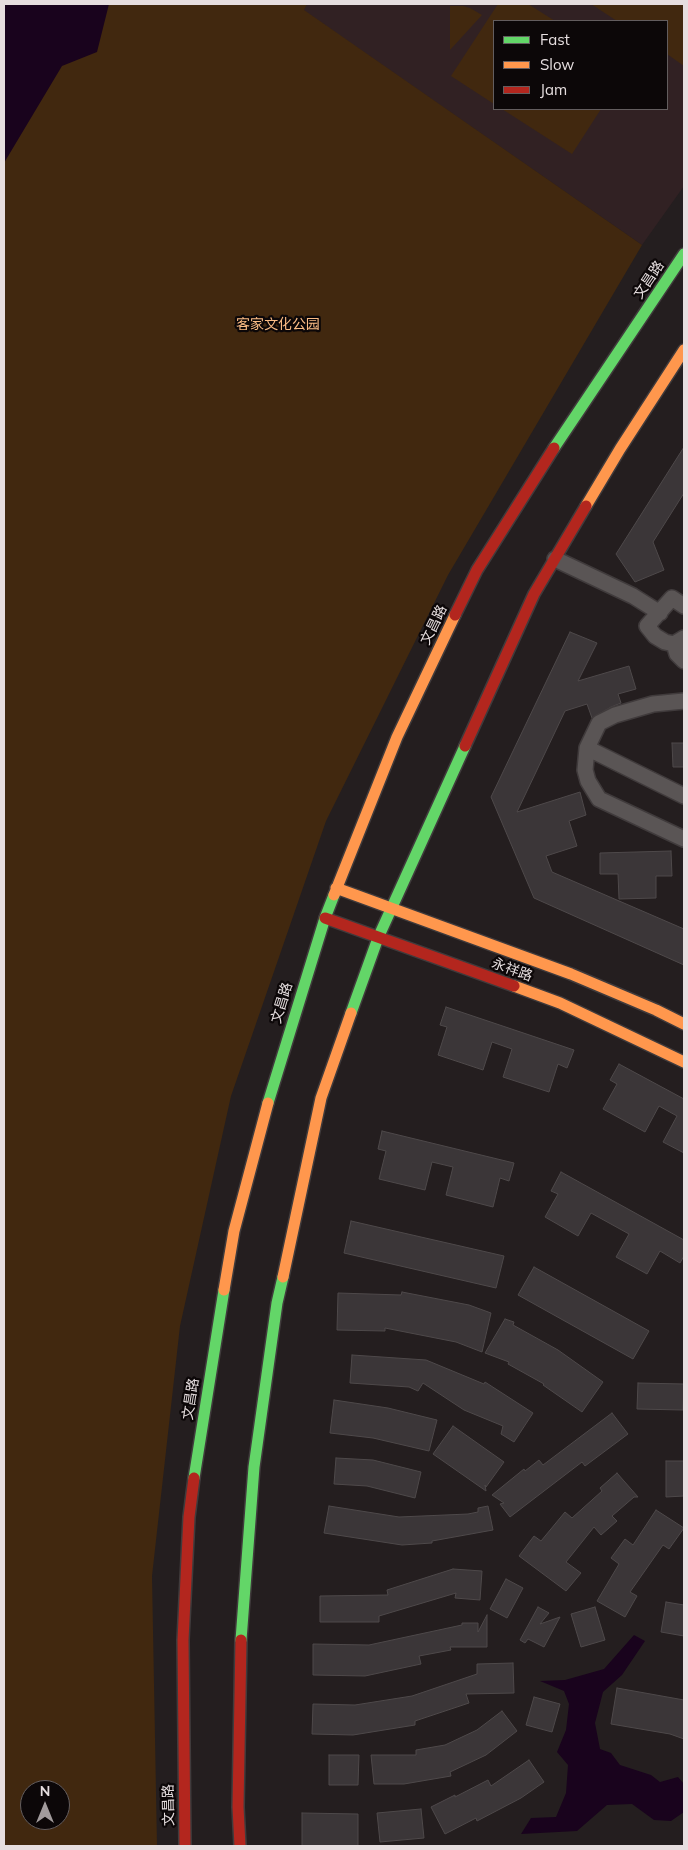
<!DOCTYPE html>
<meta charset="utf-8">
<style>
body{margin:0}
#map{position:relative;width:688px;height:1850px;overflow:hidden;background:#241e1f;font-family:Mulish,sans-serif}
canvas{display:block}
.frame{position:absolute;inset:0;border:5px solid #e6dedf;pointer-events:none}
.legend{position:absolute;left:493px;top:20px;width:175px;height:90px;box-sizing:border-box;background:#0c0708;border:1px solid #635d5e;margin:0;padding:6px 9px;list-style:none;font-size:15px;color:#e6dedf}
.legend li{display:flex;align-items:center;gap:10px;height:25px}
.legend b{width:25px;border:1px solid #635d5e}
.north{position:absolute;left:20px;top:1780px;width:50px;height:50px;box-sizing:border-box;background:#0c0708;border:1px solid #635d5e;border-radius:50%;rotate:0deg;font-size:14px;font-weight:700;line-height:20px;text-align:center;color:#e6dedf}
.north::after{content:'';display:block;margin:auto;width:18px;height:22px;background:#a29b9c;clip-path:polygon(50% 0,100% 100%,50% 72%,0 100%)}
</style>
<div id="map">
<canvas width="688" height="1850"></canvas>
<div class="frame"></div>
<ul class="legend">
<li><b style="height:6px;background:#63d668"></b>Fast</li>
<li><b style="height:6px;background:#ff974d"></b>Slow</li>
<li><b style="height:6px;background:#b3261e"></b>Jam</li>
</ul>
<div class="north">N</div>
</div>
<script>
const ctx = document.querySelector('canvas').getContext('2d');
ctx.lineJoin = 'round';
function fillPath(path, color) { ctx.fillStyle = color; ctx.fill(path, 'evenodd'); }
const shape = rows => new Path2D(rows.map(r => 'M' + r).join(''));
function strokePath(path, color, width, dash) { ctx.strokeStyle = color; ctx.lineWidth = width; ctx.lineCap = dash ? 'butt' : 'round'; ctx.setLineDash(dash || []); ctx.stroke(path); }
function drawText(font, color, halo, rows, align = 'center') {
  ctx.font = font + ' Mulish,"Noto Sans SC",sans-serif'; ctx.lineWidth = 4.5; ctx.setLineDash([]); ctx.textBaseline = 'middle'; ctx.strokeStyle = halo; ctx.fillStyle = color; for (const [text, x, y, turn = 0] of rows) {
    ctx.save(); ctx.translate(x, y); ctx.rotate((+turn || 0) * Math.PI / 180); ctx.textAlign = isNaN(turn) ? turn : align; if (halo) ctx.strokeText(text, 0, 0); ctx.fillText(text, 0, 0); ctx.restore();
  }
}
fillPath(shape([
 [307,4,684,4,684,186,642,245,303,10],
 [494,21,667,21,667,109,494,109]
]), '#312123');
fillPath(shape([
 [4,4,307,4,304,10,642,245,448,575,326,821,231,1096,180,1326,152,1576,157,1846,4,1846],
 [30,1790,60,1790,60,1820,30,1820],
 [498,4,528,4,555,21,494,21,494,104,451,76],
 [591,4,684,4,684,66,667,54,667,21,617,21],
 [450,6,463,6,470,8,482,15,450,50],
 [502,109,601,109,572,154]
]), '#41280f');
fillPath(shape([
 [4,4,109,4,97,52,62,66,4,163],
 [634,1635,645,1641,622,1675,603,1692,595,1723,600,1749,611,1753,620,1765,651,1775,660,1782,678,1777,684,1784,684,1812,671,1821,654,1820,632,1804,607,1805,577,1831,521,1834,531,1818,556,1817,566,1793,568,1765,557,1752,566,1730,569,1704,564,1691,540,1681,565,1680,604,1669]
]), '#19031d');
const building = shape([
 [684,447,684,493,653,542,664,570,635,582,616,554,684,447],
 [570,632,597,643,578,681,629,666,636,689,618,694,621,703,611,707,592,718,587,704,565,711,517,812,580,792,586,815,569,821,577,846,546,856,552,872,684,929,684,965,534,898,491,797,570,632],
 [672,743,684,743,684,767,673,767,672,743],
 [671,851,672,876,656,876,656,898,619,899,618,874,600,874,600,853,671,851],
 [446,1007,574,1050,567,1068,558,1064,549,1092,503,1077,512,1049,492,1042,483,1070,438,1055,447,1027,440,1025,446,1007],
 [619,1064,684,1099,684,1153,663,1142,677,1116,659,1106,645,1132,603,1109,617,1084,610,1080,619,1064],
 [382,1131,514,1163,509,1181,500,1178,493,1207,446,1195,453,1167,432,1162,425,1190,379,1179,386,1151,378,1149,382,1131],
 [561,1172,684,1240,684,1256,680,1263,660,1251,647,1274,616,1257,629,1234,591,1213,578,1236,545,1217,558,1194,551,1191,561,1172],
 [351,1221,504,1256,496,1288,344,1253,351,1221],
 [534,1267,649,1331,633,1359,518,1295,534,1267],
 [402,1292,469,1305,491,1313,482,1352,456,1342,385,1328,385,1331,337,1330,338,1293,401,1295,402,1292],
 [505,1319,514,1322,513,1325,558,1350,603,1382,582,1412,543,1385,544,1384,508,1364,509,1362,485,1353,505,1319],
 [352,1355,426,1360,484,1384,485,1382,533,1413,514,1442,501,1434,503,1426,464,1410,423,1383,418,1391,409,1387,350,1383,352,1355],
 [638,1383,684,1384,683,1410,637,1409,638,1383],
 [334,1400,388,1408,437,1420,429,1451,373,1438,330,1433,334,1400],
 [612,1413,628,1434,585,1466,582,1462,510,1517,500,1504,504,1503,492,1495,524,1469,525,1471,539,1460,543,1465,612,1413],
 [453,1426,504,1462,486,1487,485,1485,486,1491,433,1454,453,1426],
 [336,1458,373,1460,421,1472,415,1498,367,1486,334,1484,336,1458],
 [666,1461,684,1461,684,1496,666,1497,666,1461],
 [617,1473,638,1497,634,1497,612,1516,617,1521,601,1535,594,1527,566,1562,581,1573,566,1591,519,1556,534,1536,541,1541,565,1512,572,1518,602,1491,600,1488,617,1473],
 [329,1506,399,1517,468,1514,478,1512,478,1508,488,1506,493,1530,432,1541,432,1543,402,1545,324,1533,329,1506],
 [656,1510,684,1528,669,1549,663,1545,630,1592,637,1596,625,1617,597,1601,619,1564,611,1558,625,1539,633,1545,656,1510],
 [453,1569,482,1571,480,1600,455,1598,456,1593,379,1616,379,1622,320,1622,320,1596,388,1595,387,1590,453,1569],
 [506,1579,523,1588,507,1618,490,1609,506,1579],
 [666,1602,684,1605,684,1636,661,1632,666,1602],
 [538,1607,549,1613,540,1624,560,1617,544,1647,528,1639,525,1643,520,1640,538,1607],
 [595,1607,605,1640,581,1647,571,1614,595,1607],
 [487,1615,487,1647,450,1647,451,1650,419,1656,421,1664,365,1676,313,1675,313,1644,369,1645,462,1625,462,1623,478,1623,478,1632,487,1615],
 [513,1663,514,1693,466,1694,469,1703,415,1721,415,1725,353,1735,312,1734,313,1704,355,1705,412,1696,477,1674,477,1664,513,1663],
 [617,1688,684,1700,684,1739,670,1734,611,1724,617,1688],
 [534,1697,560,1704,552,1732,526,1725,534,1697],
 [502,1711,517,1731,486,1755,450,1772,451,1776,404,1784,374,1784,371,1755,416,1755,416,1750,445,1745,477,1730,502,1711],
 [329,1755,359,1755,358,1785,329,1785,329,1755],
 [529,1760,544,1782,521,1798,477,1821,476,1818,445,1834,431,1807,455,1795,455,1797,488,1780,491,1786,529,1760],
 [421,1809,424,1838,380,1842,377,1813,421,1809],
 [302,1813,358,1814,358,1846,302,1846,302,1813]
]);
fillPath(building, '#3b3638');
strokePath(building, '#4e494a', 1);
const street = shape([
 [555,559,633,596,660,613],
 [684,606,672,598,647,626,655,636,665,642,674,644,684,638],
 [674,644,677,654,684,661],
 [684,701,653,704,615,715,599,723,587,748,585,770,588,781,599,799,684,839],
 [587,748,684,796]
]);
const fast = shape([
 [554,448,684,254],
 [351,1013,378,938,465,746],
 [268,1103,325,918,334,895],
 [194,1478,224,1290],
 [241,1640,254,1467,277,1303,283,1277]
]);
const slow = shape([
 [586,506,620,449,684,350],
 [336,888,571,974,656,1010,684,1024],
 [334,895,397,737,455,615],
 [514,986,560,1003,684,1062],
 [283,1277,321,1098,351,1013],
 [224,1290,234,1231,268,1103]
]);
const jam = shape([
 [455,615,477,570,554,448],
 [465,746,534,594,586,506],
 [325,918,514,986],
 [185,1846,183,1640,189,1517,194,1478],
 [240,1846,238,1807,241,1640]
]);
strokePath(street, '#403b3c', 18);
strokePath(fast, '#403b3c', 14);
strokePath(slow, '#403b3c', 14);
strokePath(jam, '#403b3c', 14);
strokePath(street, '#5a5555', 15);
strokePath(fast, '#63d668', 11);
strokePath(slow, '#ff974d', 11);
strokePath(jam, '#b3261e', 11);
drawText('14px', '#e6dedf', '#0c0708', [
 ["文昌路",649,280,-56],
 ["文昌路",434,625,-64],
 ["永祥路",512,970,20],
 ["文昌路",282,1003,-73],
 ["文昌路",191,1399,-81],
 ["文昌路",169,1805,-91]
]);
drawText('14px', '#fbbc85', '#0c0708', [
 ["客家文化公园",278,325]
]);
</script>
